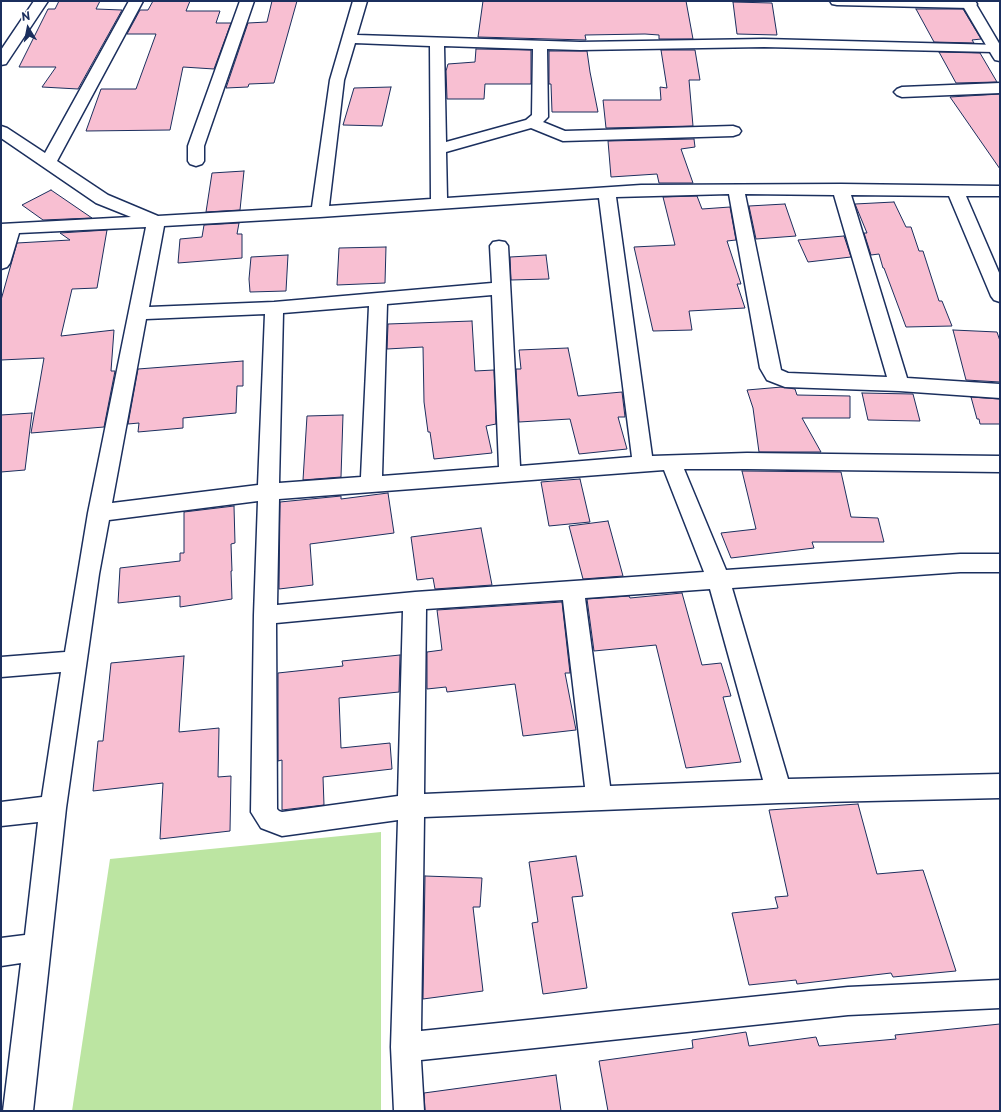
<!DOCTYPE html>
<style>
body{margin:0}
#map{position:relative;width:1001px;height:1112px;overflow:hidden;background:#fff;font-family:"Playpen Sans",sans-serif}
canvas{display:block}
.frame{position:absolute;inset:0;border:2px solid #1b2f5e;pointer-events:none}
.north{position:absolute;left:8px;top:8px;width:40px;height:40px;-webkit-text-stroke:3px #fff;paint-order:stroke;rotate:350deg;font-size:11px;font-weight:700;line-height:16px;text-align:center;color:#1b2f5e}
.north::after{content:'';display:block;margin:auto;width:14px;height:18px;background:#1b2f5e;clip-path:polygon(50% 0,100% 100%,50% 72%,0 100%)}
</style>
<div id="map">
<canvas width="1001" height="1112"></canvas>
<div class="frame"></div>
<div class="north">N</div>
</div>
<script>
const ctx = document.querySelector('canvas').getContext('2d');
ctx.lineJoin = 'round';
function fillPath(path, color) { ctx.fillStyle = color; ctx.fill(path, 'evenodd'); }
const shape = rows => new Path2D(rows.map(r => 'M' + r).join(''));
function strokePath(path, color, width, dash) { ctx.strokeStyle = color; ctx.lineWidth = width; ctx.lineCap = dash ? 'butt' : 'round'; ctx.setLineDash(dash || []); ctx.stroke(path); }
fillPath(shape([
 [381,832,381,1111,72,1111,110,859]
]), '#bce5a2');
const building = shape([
 [59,1,100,1,96,9,122,10,78,89,42,87,56,67,19,67,48,9,55,9,59,1],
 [153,1,190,1,186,11,220,11,216,23,231,23,214,69,183,67,170,130,86,131,101,89,136,89,156,34,127,34,140,10,148,10,153,1],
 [272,1,297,1,274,83,249,84,248,87,226,88,248,23,267,22,272,1],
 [483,1,686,1,693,39,659,39,659,35,645,34,585,35,586,40,478,37,483,1],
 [733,2,772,3,777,35,737,34,733,2],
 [916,9,963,9,981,39,972,40,974,43,934,42,916,9],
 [476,49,531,50,531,84,485,84,484,99,447,99,446,71,448,64,475,62,476,49],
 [661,50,695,50,700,80,689,80,693,126,606,128,603,100,661,100,660,87,667,88,661,50],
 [549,51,587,51,590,72,598,112,552,112,551,84,549,84,549,51],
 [939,52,980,53,997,82,956,83,939,52],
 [391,87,382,126,343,125,354,88,391,87],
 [1000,94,1000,169,950,97,1000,94],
 [694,139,695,147,681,149,693,183,659,183,657,174,611,177,608,141,694,139],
 [244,171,240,210,206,212,212,173,244,171],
 [51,190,92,218,43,220,22,205,51,190],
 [697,196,702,209,730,207,736,240,727,241,741,284,737,284,745,308,689,311,692,330,653,331,634,247,675,245,663,197,697,196],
 [894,202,906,227,911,227,919,251,923,251,939,301,942,301,952,326,906,327,884,268,883,268,879,254,871,255,864,233,867,233,855,204,894,202],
 [785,204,796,236,756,239,749,206,785,204],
 [239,223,237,234,242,234,242,258,178,263,180,239,202,237,204,225,239,223],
 [107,230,97,288,72,289,61,336,114,330,111,371,115,371,104,427,31,433,44,358,1,360,1,300,17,243,70,240,60,233,107,230],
 [844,236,851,257,808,262,798,240,844,236],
 [386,247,385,283,337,285,339,248,386,247],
 [288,255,286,291,250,292,249,279,251,257,288,255],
 [546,255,549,279,511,280,510,257,546,255],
 [472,321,475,371,494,370,496,424,486,426,492,453,434,459,430,432,428,432,424,402,423,347,387,349,388,324,472,321],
 [953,330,997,332,1000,341,1000,382,966,380,953,330],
 [568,348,578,396,622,392,625,417,618,417,627,449,579,454,570,419,519,422,516,369,521,369,519,350,568,348],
 [243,361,243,386,237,386,236,413,183,418,183,428,138,432,139,423,128,424,138,369,243,361],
 [782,387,795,389,797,395,850,396,850,418,802,418,821,452,759,452,753,408,747,390,782,387],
 [862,393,913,394,920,421,868,420,862,393],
 [971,397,1000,399,1000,424,980,424,979,419,977,419,971,397],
 [32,413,25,470,1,472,1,415,32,413],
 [343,415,341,477,303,480,307,416,343,415],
 [742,471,841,472,851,517,878,518,884,542,812,542,814,548,731,558,721,533,756,529,742,471],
 [580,479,590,522,549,526,541,482,580,479],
 [388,493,394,533,310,544,313,585,279,589,280,502,341,496,341,499,388,493],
 [234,506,235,543,231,544,232,571,231,571,232,599,180,607,180,596,118,603,120,568,180,561,180,553,184,553,184,512,234,506],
 [608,521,623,576,583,579,569,526,608,521],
 [481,528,492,585,435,589,433,578,417,580,411,537,481,528],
 [682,593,702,665,721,663,731,696,723,697,741,762,686,768,656,645,594,651,587,599,629,596,630,598,682,593],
 [562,602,570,673,565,673,576,730,523,736,515,684,447,692,446,687,427,689,427,652,442,650,437,610,562,602],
 [400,655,399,692,339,698,341,748,390,743,392,769,323,777,324,805,282,810,282,760,278,761,278,673,343,666,342,661,400,655],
 [184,656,179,732,219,728,218,777,231,776,230,831,160,839,163,783,93,791,98,741,103,741,111,663,184,656],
 [858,804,877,874,923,870,956,971,893,977,891,973,797,984,796,980,749,985,732,913,778,908,775,897,788,896,769,810,858,804],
 [576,856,583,896,572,897,587,988,543,994,532,923,538,922,529,862,576,856],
 [425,876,482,878,480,907,473,907,483,991,423,999,425,876],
 [1000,1024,1000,1111,608,1111,599,1061,693,1048,692,1040,746,1032,749,1046,816,1037,819,1046,896,1039,895,1035,1000,1024],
 [556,1075,561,1111,425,1111,424,1093,556,1075]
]);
fillPath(building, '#f8bfd2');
strokePath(building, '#1b2f5e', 1);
const minor = shape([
 [34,1,48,1,6,64,1,65,1,50,34,1],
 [129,1,143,1,57,161,108,195,158,216,312,207,330,80,353,1,367,1,357,35,580,42,764,39,999,45,999,51,994,52,764,47,580,50,547,49,548,117,543,122,565,131,733,126,739,128,741,131,739,134,733,136,563,141,531,128,446,152,447,198,641,185,841,184,1000,186,1000,196,966,196,1000,275,1000,302,994,300,991,296,949,196,851,195,907,378,1000,384,1000,398,899,391,785,387,767,380,760,368,729,194,616,197,652,456,747,453,1000,456,1000,472,747,469,684,469,726,570,960,554,1000,554,1000,572,960,572,732,588,788,779,1000,774,1000,798,779,803,424,817,421,1031,848,987,1000,980,1000,1008,848,1015,421,1060,424,1111,394,1111,391,1047,398,820,282,836,261,828,251,812,254,615,258,501,109,520,99,574,66,808,33,1111,3,1111,21,963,1,966,1,938,25,935,38,822,1,826,1,802,42,797,61,672,1,677,1,657,65,652,88,513,146,227,19,233,10,263,7,267,1,269,1,224,131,217,96,203,1,138,1,126,7,128,45,153,129,1],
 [355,43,430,46,431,199,329,206,344,80,355,43],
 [444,46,533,49,532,115,526,120,446,142,444,46],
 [745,194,834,195,887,377,788,373,781,370,745,194],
 [599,198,632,457,520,466,508,246,505,242,499,241,493,242,490,246,492,283,274,302,149,307,164,226,320,217,599,198],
 [492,295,499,467,382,476,387,304,492,295],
 [369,306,361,477,279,483,283,313,369,306],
 [265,314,258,485,112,503,146,319,265,314],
 [664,470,704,572,415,592,277,605,279,499,664,470],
 [710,589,763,780,610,786,585,598,710,589],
 [563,600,585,787,424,794,426,609,563,600],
 [403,611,398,796,282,812,279,811,277,809,276,623,403,611],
 [240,1,254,1,204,146,204,161,202,164,196,166,190,164,188,161,188,146,240,1],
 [830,1,975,1,977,4,975,7,970,8,837,5,832,4,830,1],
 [1000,83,1000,93,902,97,897,95,894,92,897,89,902,87,1000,83]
]);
const tertiary = shape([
 [960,1,974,1,1000,45,1000,61,995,60,993,57,960,1]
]);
strokePath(minor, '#1b2f5e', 3);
strokePath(tertiary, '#1b2f5e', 3);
fillPath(minor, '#fff');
fillPath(tertiary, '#fff');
</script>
